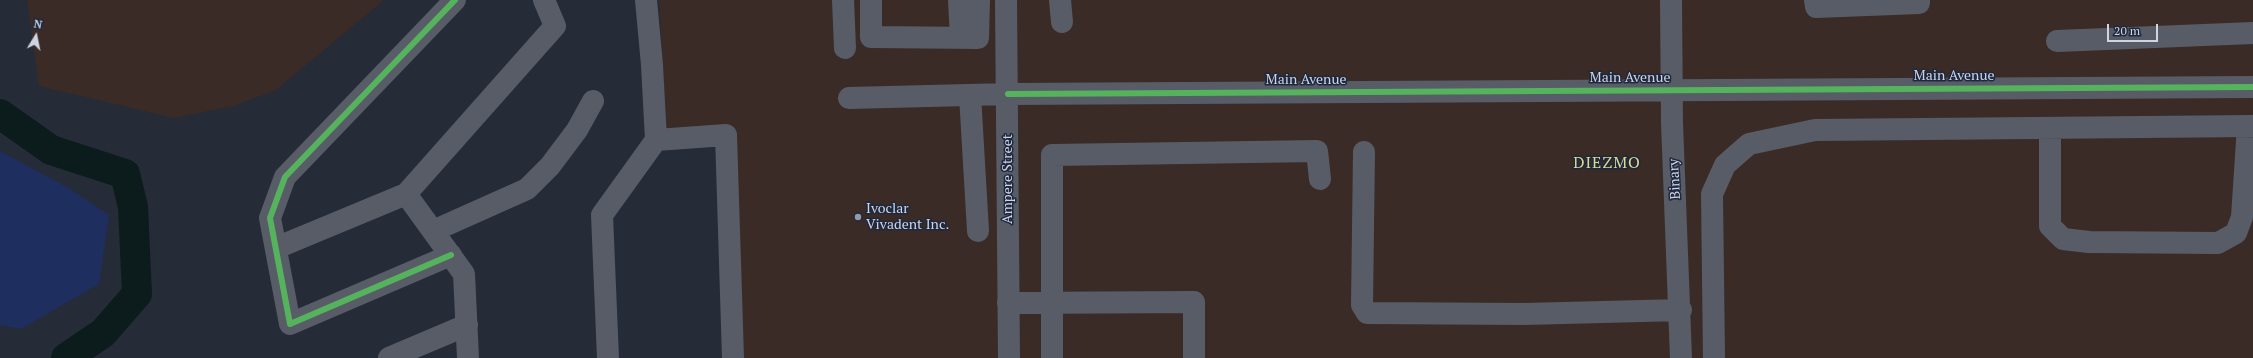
<!DOCTYPE html>
<style>
body{margin:0}
#map{position:relative;width:2253px;height:358px;overflow:hidden;background:#252b37;font-family:"PT Serif",serif}
canvas{display:block}
.north{position:absolute;left:16px;top:16px;width:40px;height:40px;-webkit-text-stroke:3px #1e283e;paint-order:stroke;rotate:10deg;font-size:11px;font-weight:700;line-height:16px;text-align:center;color:#ced4e3}
.north::after{content:'';display:block;margin:auto;width:14px;height:18px;background:#ced4e3;clip-path:polygon(50% 0,100% 100%,50% 72%,0 100%)}
.scale{position:absolute;left:2107px;top:24px;width:51px;height:18px;box-sizing:border-box;border:2px solid #ced4e3;border-top:0;padding-left:5px;font-size:12px;line-height:14px;white-space:nowrap;color:#ced4e3;-webkit-text-stroke:3px #1e283e;paint-order:stroke}
</style>
<div id="map">
<canvas width="2253" height="358"></canvas>
<div class="north">N</div>
<div class="scale">20 m</div>
</div>
<script>
const ctx = document.querySelector('canvas').getContext('2d');
ctx.lineJoin = 'round';
function fillPath(path, color) { ctx.fillStyle = color; ctx.fill(path, 'evenodd'); }
const shape = rows => new Path2D(rows.map(r => 'M' + r).join(''));
function strokePath(path, color, width, dash) { ctx.strokeStyle = color; ctx.lineWidth = width; ctx.lineCap = dash ? 'butt' : 'round'; ctx.setLineDash(dash || []); ctx.stroke(path); }
function drawText(font, color, halo, rows, align = 'center') {
  ctx.font = font + ' "PT Serif",serif'; ctx.lineWidth = 3; ctx.setLineDash([]); ctx.textBaseline = 'middle'; ctx.strokeStyle = halo; ctx.fillStyle = color; for (const [text, x, y, turn = 0] of rows) {
    ctx.save(); ctx.translate(x, y); ctx.rotate((+turn || 0) * Math.PI / 180); ctx.textAlign = isNaN(turn) ? turn : align; if (halo) ctx.strokeText(text, 0, 0); ctx.fillText(text, 0, 0); ctx.restore();
  }
}
fillPath(shape([
 [27,0,384,0,276,90,233,106,174,118,39,86],
 [659,0,2253,0,2253,358,738,358,730,126,666,128]
]), '#3a2b27');
fillPath(shape([
 [0,151,67,187,109,215,99,284,21,329,0,325]
]), '#1e2e5f');
strokePath(shape([
 [0,114,51,150,125,174,133,207,137,294,103,333,66,358]
]), '#0c1c1d', 30);
strokePath(shape([
 [646,0,652,65,656,140],
 [843,0,845,48],
 [871,0,871,37,978,38,979,0],
 [959,0,961,38],
 [1006,0,1009,358],
 [1060,0,1062,22],
 [1671,0,1672,123,1681,358],
 [1815,0,1816,7,1919,3,1919,0],
 [2057,41,2253,33],
 [970,95,978,231],
 [849,98,1008,94,2253,87],
 [2050,128,2050,226,2063,239,2089,242,2218,243,2236,233,2242,217,2248,126],
 [1364,152,1362,305,1367,313,1524,314,1681,310],
 [406,194,464,274,468,358],
 [433,231,527,189,550,166,577,130,593,101],
 [276,248,406,194,555,26,544,0],
 [451,255,290,324,270,218,285,177,455,0],
 [1008,303,1194,302,1194,358],
 [389,358,467,325],
 [608,358,602,215,656,140,726,135,733,358],
 [1052,358,1052,155,1317,151,1320,179],
 [1714,358,1712,194,1725,165,1749,144,1815,130,2253,126]
]), '#585c67', 22);
strokePath(shape([
 [1008,94,2253,87],
 [451,255,290,324,270,218,285,177,455,0]
]), '#56b35d', 6);
for (const [x, y, r, color] of [
 [858,217,4,"#9399a7"]
]) { const dot = new Path2D(); dot.arc(x, y, r, 0, 2 * Math.PI); ctx.fillStyle = color; ctx.fill(dot); strokePath(dot, '#1e283e', 1.5); }
drawText('14px', '#ced4e3', '#1e283e', [
 ["Main Avenue",1954,76],
 ["Main Avenue",1630,78],
 ["Main Avenue",1306,80],
 ["Ampere Street",1008,179,-90],
 ["Binary",1675,179,-93]
]);
drawText('14px', '#ced4e3', '#1e283e', [
 ["Ivoclar",866,209],
 ["Vivadent Inc.",866,225]
], 'left');
ctx.letterSpacing = '1px';
drawText('16px', '#dadb8d', '#1e283e', [
 ["DIEZMO",1607,163]
]);
ctx.letterSpacing = '0px';
</script>
